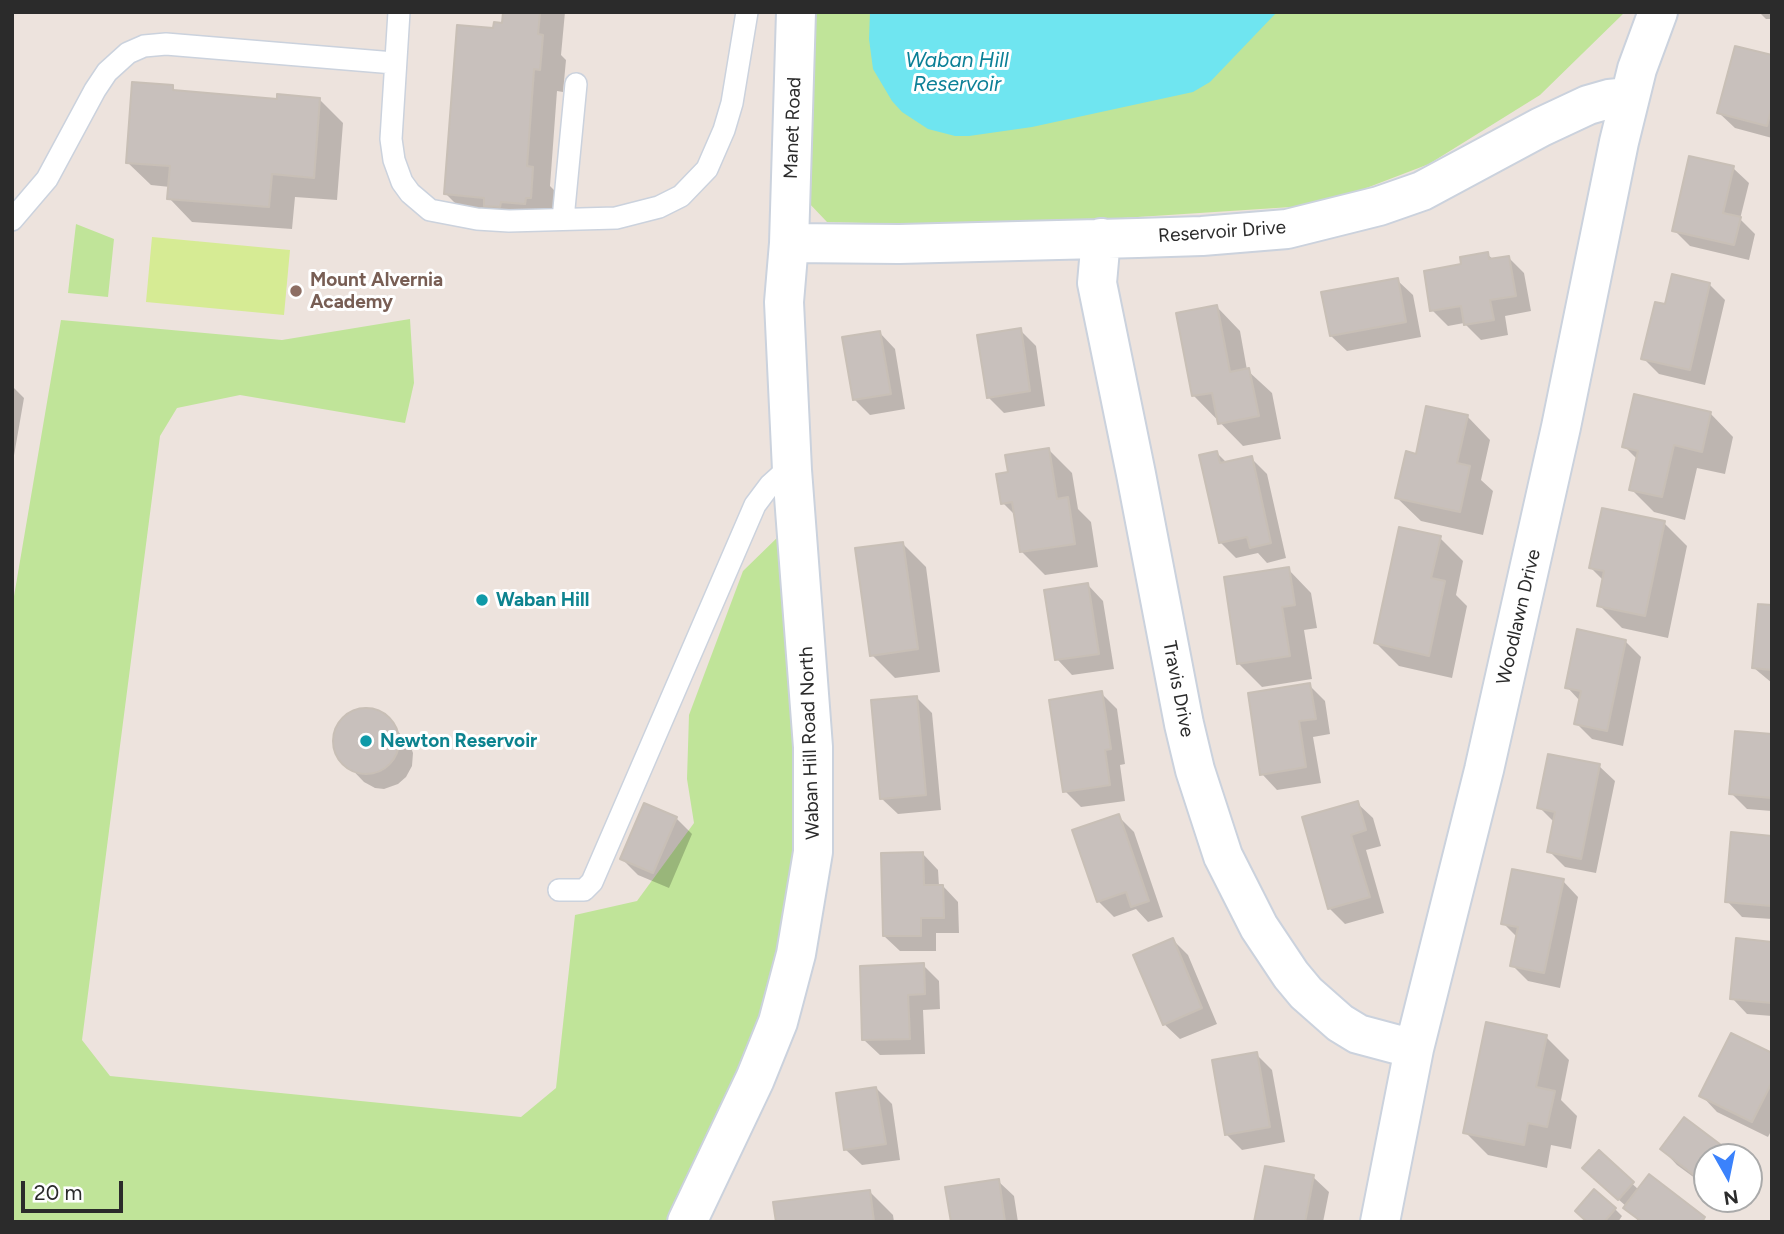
<!DOCTYPE html>
<style>
body{margin:0}
#map{position:relative;width:1784px;height:1234px;overflow:hidden;background:#ede3dd;font-family:Figtree,sans-serif}
canvas{display:block}
.frame{position:absolute;inset:0;border:14px solid #2b2b2b;pointer-events:none}
.north{position:absolute;left:1693px;top:1143px;width:70px;height:70px;box-sizing:border-box;background:#fff;border:2px solid #aaa;border-radius:50%;rotate:171deg;font-size:19px;font-weight:700;line-height:28px;text-align:center;color:#2b2b2b}
.north::after{content:'';display:block;margin:auto;width:24px;height:32px;background:#3b82fc;clip-path:polygon(50% 0,100% 100%,50% 72%,0 100%)}
.scale{position:absolute;left:21px;top:1181px;width:102px;height:32px;box-sizing:border-box;border:4px solid #2b2b2b;border-top:0;padding-left:9px;font-size:21px;line-height:24px;white-space:nowrap;color:#2b2b2b;-webkit-text-stroke:5px #fff;paint-order:stroke}
</style>
<div id="map">
<canvas width="1784" height="1234"></canvas>
<div class="frame"></div>
<div class="north">N</div>
<div class="scale">20 m</div>
</div>
<script>
const ctx = document.querySelector('canvas').getContext('2d');
ctx.lineJoin = 'round';
function fillPath(path, color) { ctx.fillStyle = color; ctx.fill(path, 'evenodd'); }
const shape = rows => new Path2D(rows.map(r => 'M' + r).join(''));
function strokePath(path, color, width, dash) { ctx.strokeStyle = color; ctx.lineWidth = width; ctx.lineCap = dash ? 'butt' : 'round'; ctx.setLineDash(dash || []); ctx.stroke(path); }
function drawText(font, color, halo, rows, align = 'center') {
  ctx.font = font + ' Figtree,sans-serif'; ctx.lineWidth = 6; ctx.setLineDash([]); ctx.textBaseline = 'middle'; ctx.strokeStyle = halo; ctx.fillStyle = color; for (const [text, x, y, turn = 0] of rows) {
    ctx.save(); ctx.translate(x, y); ctx.rotate((+turn || 0) * Math.PI / 180); ctx.textAlign = isNaN(turn) ? turn : align; if (halo) ctx.strokeText(text, 0, 0); ctx.fillText(text, 0, 0); ctx.restore();
  }
}
fillPath(shape([
 [813,12,1625,12,1540,95,1429,164,1322,205,1092,220,902,224,827,222,807,201],
 [76,224,114,239,108,297,68,293],
 [410,319,414,383,405,423,240,395,177,408,160,436,82,1040,110,1076,521,1117,556,1088,575,915,637,901,694,823,687,779,689,715,743,571,782,533,803,813,763,1043,672,1222,12,1222,12,608,61,320,282,340]
]), '#c0e499');
fillPath(shape([
 [152,237,290,250,284,315,146,302]
]), '#d6eb94');
fillPath(shape([
 [870,12,1277,12,1210,82,1193,92,1032,127,969,136,955,136,928,129,902,112,892,101,873,69,869,39]
]), '#6fe5f0');
fillPath(shape([
 [504,12,565,12,561,55,566,60,563,92,557,91,550,186,556,192,554,221,469,217,446,194,495,29,503,25],
 [1759,12,1772,12,1772,19,1766,19],
 [1772,57,1772,138,1735,128,1719,113],
 [172,87,178,93,279,101,319,99,343,123,337,200,295,197,292,229,192,222,169,198,170,187,151,185,127,162],
 [1733,168,1749,183,1740,219,1755,234,1749,260,1690,246,1674,230],
 [1487,254,1494,260,1509,258,1524,273,1531,311,1505,316,1508,335,1481,340,1464,323,1448,326,1432,310,1463,266],
 [1397,280,1413,295,1421,337,1347,351,1331,336],
 [1709,284,1725,300,1705,385,1659,374,1643,358,1667,307],
 [1217,307,1240,331,1247,370,1272,393,1281,439,1243,446,1194,396],
 [1020,330,1036,346,1045,406,1004,413,988,397],
 [880,333,895,349,905,409,870,415,854,399],
 [12,386,24,398,12,467],
 [1710,413,1733,437,1725,474,1697,468,1685,520,1654,512,1631,489,1638,460,1624,446],
 [1467,416,1490,440,1481,480,1493,491,1483,535,1421,521,1397,498,1417,456],
 [1049,450,1072,473,1078,509,1091,522,1098,567,1045,575,1022,552,1017,517,1003,503,1010,474],
 [1217,453,1227,463,1251,458,1267,474,1286,558,1267,563,1258,553,1236,558,1220,542],
 [1664,523,1687,546,1668,638,1622,628,1599,605,1604,581,1591,568],
 [1440,538,1463,561,1456,595,1467,606,1452,678,1399,666,1376,643],
 [903,544,926,567,940,672,895,678,872,655],
 [1288,569,1311,593,1317,628,1304,630,1312,679,1262,687,1239,664],
 [1088,585,1103,601,1114,669,1072,675,1057,659],
 [1772,607,1772,683,1754,668],
 [1625,641,1641,657,1623,746,1592,739,1576,723,1580,701,1567,687],
 [1309,685,1325,701,1330,734,1313,737,1321,783,1277,790,1262,774],
 [1101,693,1117,709,1125,764,1120,765,1125,801,1081,807,1065,791],
 [917,698,932,713,941,810,898,814,882,799],
 [364,710,377,712,386,718,410,745,413,753,412,766,406,777,398,784,384,789,375,788,364,782,339,756,335,746,336,733,341,723,350,714],
 [1772,736,1772,811,1747,809,1731,793],
 [1599,766,1615,781,1596,873,1565,867,1549,851,1555,823,1539,807],
 [1357,803,1373,818,1381,846,1366,850,1384,913,1345,924,1329,908],
 [1118,816,1134,832,1163,917,1148,922,1136,909,1114,917,1098,901],
 [676,818,692,834,669,888,638,875,622,859],
 [1772,838,1772,919,1742,917,1727,901],
 [923,854,938,870,939,886,943,886,958,902,959,933,936,933,936,951,900,951,884,936],
 [1563,881,1578,897,1560,988,1528,981,1512,965,1518,938,1503,923],
 [1173,940,1188,955,1217,1024,1180,1039,1164,1024],
 [1772,944,1772,1016,1747,1014,1732,998],
 [923,965,939,981,940,1009,923,1010,925,1054,880,1055,864,1040],
 [1546,1037,1569,1060,1561,1100,1577,1116,1571,1149,1551,1145,1547,1168,1488,1155,1465,1132],
 [1256,1054,1272,1070,1285,1142,1242,1150,1226,1134],
 [1772,1055,1772,1129,1768,1137,1717,1112,1702,1096],
 [876,1088,892,1104,900,1160,862,1165,846,1150],
 [1662,1149,1735,1157,1707,1157,1707,1187,1677,1165],
 [1599,1153,1639,1190,1649,1177,1707,1222,1639,1222,1627,1207,1592,1176],
 [1749,1169,1759,1179,1749,1193],
 [1313,1177,1329,1192,1323,1222,1256,1222],
 [998,1181,1014,1196,1018,1222,952,1222],
 [870,1192,893,1215,894,1222,778,1222],
 [1723,1199,1744,1199,1736,1209],
 [1615,1209,1622,1216,1618,1222,1588,1222]
]), '#0003');
const building = shape([
 [503,12,540,12,538,34,543,35,540,70,534,69,527,166,533,167,531,198,526,198,525,204,501,202,500,207,484,206,484,198,444,194,457,25,493,28,494,22,502,23,503,12],
 [1735,46,1772,55,1772,107,1767,126,1717,113,1735,46],
 [132,82,173,85,173,90,277,99,277,94,320,98,314,178,272,174,269,207,167,199,170,166,126,163,132,82],
 [1689,156,1734,166,1723,213,1741,217,1734,245,1672,231,1689,156],
 [1488,252,1489,259,1509,256,1516,296,1490,300,1494,320,1464,325,1461,306,1430,311,1424,271,1461,264,1460,257,1488,252],
 [1672,274,1710,283,1690,370,1641,359,1655,302,1665,304,1672,274],
 [1398,278,1406,322,1330,336,1321,292,1398,278],
 [1217,305,1230,372,1249,368,1259,416,1218,424,1212,393,1192,396,1176,313,1217,305],
 [1021,328,1030,391,987,398,977,335,1021,328],
 [880,331,891,394,853,400,842,337,880,331],
 [1634,394,1711,412,1702,452,1674,445,1662,497,1629,490,1638,451,1622,447,1634,394],
 [1426,406,1468,415,1457,463,1470,466,1460,512,1395,498,1406,451,1416,454,1426,406],
 [1049,448,1057,499,1068,497,1075,544,1020,552,1012,502,1001,504,996,474,1008,472,1005,455,1049,448],
 [1217,451,1220,463,1252,456,1271,543,1250,548,1247,537,1219,543,1199,455,1217,451],
 [1602,508,1665,521,1645,616,1597,606,1604,571,1589,568,1602,508],
 [1399,527,1441,536,1431,578,1445,581,1429,656,1374,643,1399,527],
 [903,542,918,649,870,656,855,548,903,542],
 [1289,567,1295,605,1282,607,1290,656,1237,664,1224,577,1289,567],
 [1088,583,1099,654,1055,660,1044,590,1088,583],
 [1758,604,1772,605,1772,670,1752,668,1758,604],
 [1577,629,1626,640,1607,731,1574,724,1581,691,1565,688,1577,629],
 [1310,683,1316,719,1299,721,1306,767,1260,775,1248,693,1310,683],
 [1102,691,1111,749,1105,750,1110,785,1063,792,1049,700,1102,691],
 [917,696,926,795,880,799,871,700,917,696],
 '333 741a33 33 0 1 1 66 0a33 33 0 1 1-66 0Z',
 [1735,731,1772,734,1772,798,1729,794,1735,731],
 [1548,754,1600,764,1581,859,1547,852,1555,812,1537,808,1548,754],
 [1358,801,1366,830,1351,835,1370,897,1328,909,1302,817,1358,801],
 [644,803,677,817,653,873,620,859,644,803],
 [1119,814,1149,901,1131,907,1126,892,1097,902,1072,830,1119,814],
 [1731,832,1772,836,1772,906,1725,902,1731,832],
 [923,852,924,885,943,885,944,918,921,918,921,936,883,936,881,853,923,852],
 [1512,869,1564,879,1544,973,1510,966,1518,927,1501,924,1512,869],
 [1173,938,1202,1008,1163,1025,1133,955,1173,938],
 [1736,938,1772,942,1772,1003,1730,999,1736,938],
 [924,963,925,994,908,995,910,1039,862,1040,860,966,924,963],
 [1486,1022,1547,1035,1536,1087,1555,1091,1547,1127,1528,1123,1524,1145,1463,1133,1486,1022],
 [1731,1033,1772,1053,1772,1082,1752,1122,1699,1096,1731,1033],
 [1257,1052,1270,1127,1225,1135,1212,1060,1257,1052],
 [876,1087,886,1144,844,1150,836,1093,876,1087],
 [1684,1117,1737,1157,1707,1157,1707,1185,1660,1149,1684,1117],
 [1599,1150,1634,1182,1618,1200,1582,1168,1599,1150],
 [1265,1166,1314,1175,1305,1222,1254,1222,1265,1166],
 [1649,1174,1705,1217,1702,1222,1642,1222,1623,1208,1649,1174],
 [999,1179,1005,1222,951,1222,945,1187,999,1179],
 [1594,1189,1616,1208,1604,1222,1587,1222,1575,1211,1594,1189],
 [870,1190,874,1222,776,1222,773,1202,870,1190]
]);
fillPath(building, '#c8c0bc');
strokePath(building, '#c8bfb6', 2);
const lane = shape([
 [399,12,391,139,394,160,402,182,410,193,430,210,477,219,509,221,616,218,659,207,681,196,707,169,724,130,732,103,747,12],
 [563,219,576,84],
 [12,220,47,179,95,90,107,72,128,53,144,46,166,44,394,63],
 [559,890,584,890,592,882,755,505,770,485,780,476,792,470]
]);
const street = shape([
 [1101,238,1097,283,1136,474,1184,724,1195,770,1223,856,1259,927,1291,975,1306,993,1340,1023,1358,1034,1414,1049],
 [789,243,899,244,1138,238,1202,236,1287,229,1379,206,1422,191,1541,127,1588,105,1609,99,1629,97],
 [687,1222,755,1079,778,1022,796,954,813,852,813,747,792,470,784,302,789,243,796,12],
 [1380,1222,1414,1049,1484,770,1561,427,1619,142,1637,69,1658,12]
]);
strokePath(lane, '#cbd2dd', 24);
strokePath(street, '#cbd2dd', 42);
strokePath(lane, '#fff', 21);
strokePath(street, '#fff', 38);
for (const [x, y, r, color] of [
 [296,291,7,"#8d6e63"],
 [482,600,7,"#0f9aa8"],
 [366,741,7,"#0f9aa8"]
]) { const dot = new Path2D(); dot.arc(x, y, r, 0, 2 * Math.PI); ctx.fillStyle = color; ctx.fill(dot); strokePath(dot, '#fff', 2.5); }
drawText('19px', '#2b2b2b', '#fff', [
 ["Manet Road",793,128,-88],
 ["Reservoir Drive",1222,232,-4],
 ["Woodlawn Drive",1519,617,-77],
 ["Travis Drive",1178,689,79],
 ["Waban Hill Road North",810,743,-92]
]);
drawText('bold 19px', '#785e54', '#fff', [
 ["Mount Alvernia",310,280],
 ["Academy",310,302]
], 'left');
drawText('bold 19px', '#0d838f', '#fff', [
 ["Waban Hill",496,600],
 ["Newton Reservoir",380,741]
], 'left');
drawText('italic 21px', '#0c8097', '#fff', [
 ["Waban Hill",957,61],
 ["Reservoir",957,85]
]);
</script>
